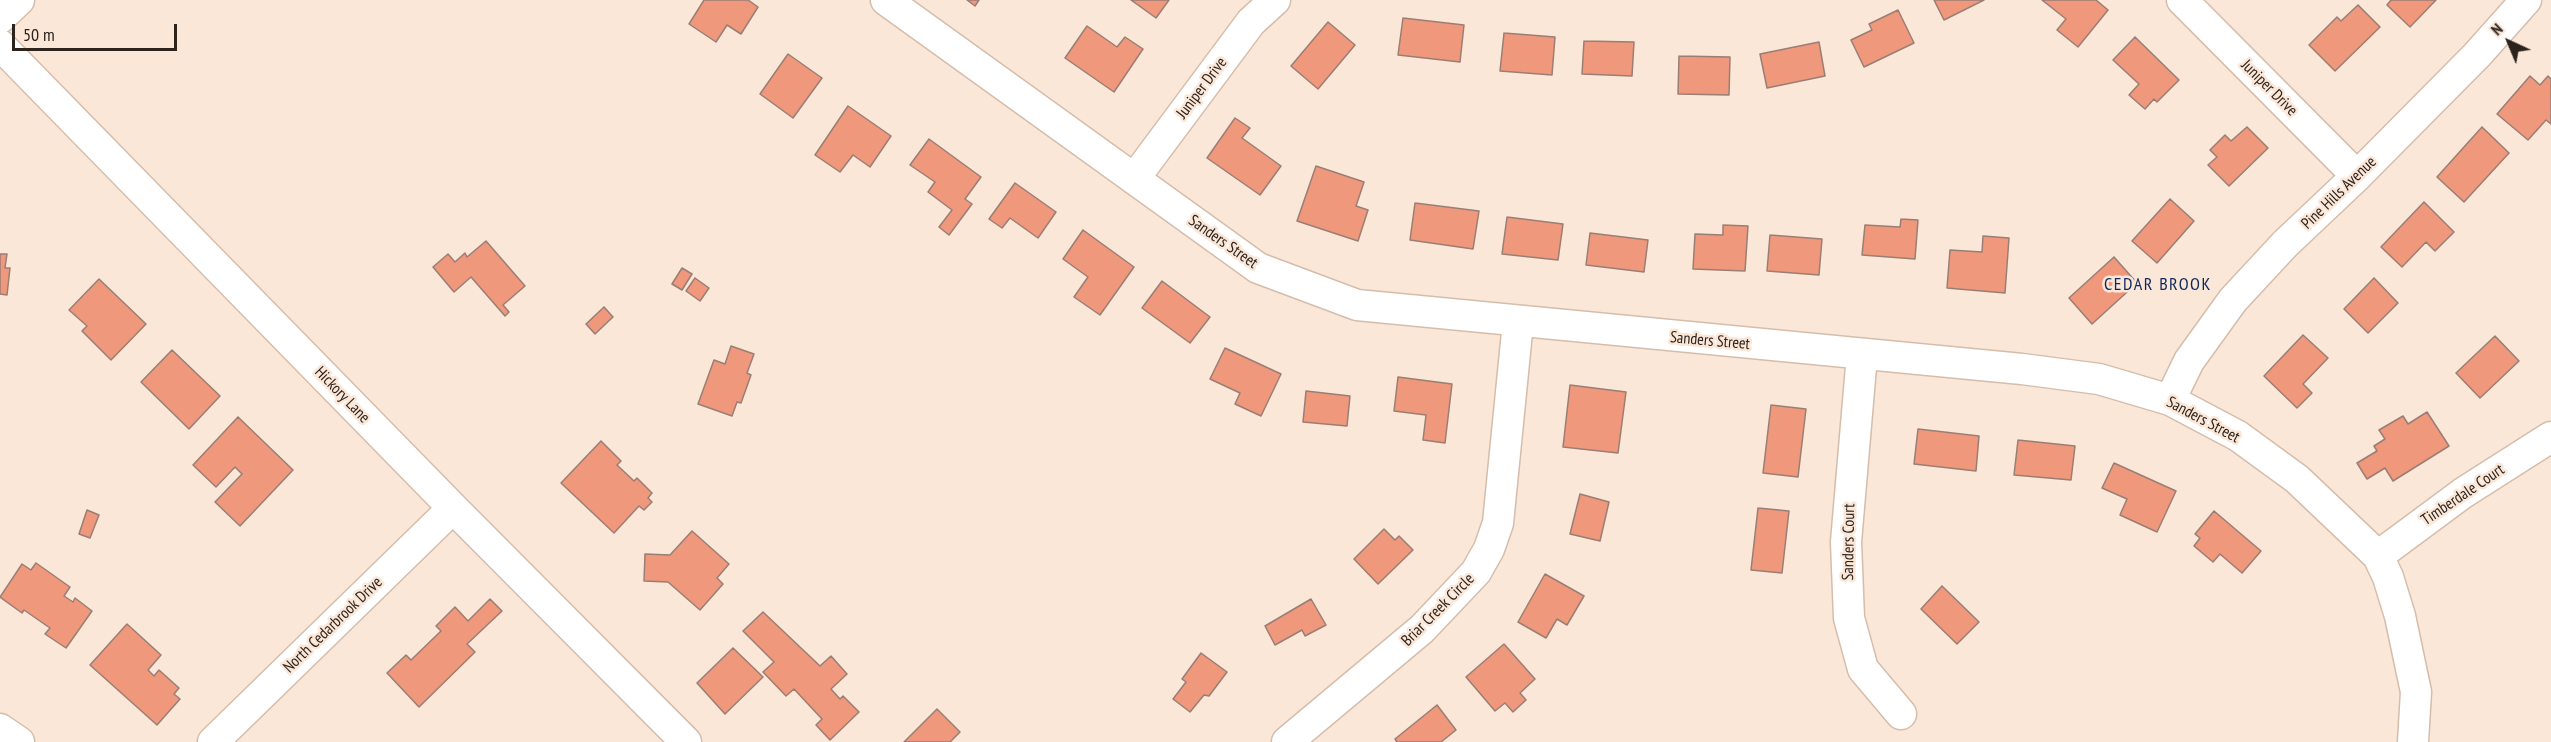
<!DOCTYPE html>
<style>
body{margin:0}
#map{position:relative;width:2551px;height:742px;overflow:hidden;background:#fbe7d8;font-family:"PT Sans Narrow",sans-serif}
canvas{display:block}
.north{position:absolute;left:2479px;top:12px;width:60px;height:60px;-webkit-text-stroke:4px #fbe7d8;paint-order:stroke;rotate:316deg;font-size:16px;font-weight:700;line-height:24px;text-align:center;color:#2c231c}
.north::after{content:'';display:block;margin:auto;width:21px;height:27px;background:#2c231c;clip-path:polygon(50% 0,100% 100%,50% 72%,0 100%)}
.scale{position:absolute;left:12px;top:24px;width:165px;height:27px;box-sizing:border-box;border:3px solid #2c231c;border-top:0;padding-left:8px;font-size:18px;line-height:21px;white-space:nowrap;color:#2c231c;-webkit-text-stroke:4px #fbe7d8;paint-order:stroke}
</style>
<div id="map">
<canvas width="2551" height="742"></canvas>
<div class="north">N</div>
<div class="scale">50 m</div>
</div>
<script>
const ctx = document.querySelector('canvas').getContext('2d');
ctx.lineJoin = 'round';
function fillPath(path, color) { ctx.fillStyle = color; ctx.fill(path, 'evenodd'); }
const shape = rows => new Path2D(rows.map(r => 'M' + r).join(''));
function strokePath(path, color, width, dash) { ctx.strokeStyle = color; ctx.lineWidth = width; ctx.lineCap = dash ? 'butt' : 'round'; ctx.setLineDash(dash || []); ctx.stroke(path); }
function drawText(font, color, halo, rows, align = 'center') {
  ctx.font = font + ' "PT Sans Narrow",sans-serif'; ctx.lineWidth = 5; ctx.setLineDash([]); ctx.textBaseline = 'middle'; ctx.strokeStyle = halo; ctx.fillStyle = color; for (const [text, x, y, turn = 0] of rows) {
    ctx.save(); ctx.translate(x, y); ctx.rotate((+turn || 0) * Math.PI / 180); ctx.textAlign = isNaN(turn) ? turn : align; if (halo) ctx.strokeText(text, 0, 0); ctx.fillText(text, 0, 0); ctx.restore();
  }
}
const building = shape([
 [704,0,748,0,758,7,741,34,727,25,716,42,689,24,704,0],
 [967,0,979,0,975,6,967,0],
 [1131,0,1169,0,1156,18,1131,0],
 [1934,0,1984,0,1944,20,1934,0],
 [2042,0,2096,0,2108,10,2078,47,2057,30,2066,19,2042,0],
 [2391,0,2436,0,2410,27,2387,5,2391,0],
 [2358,5,2380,27,2335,71,2309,45,2337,17,2341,21,2358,5],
 [1898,10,1914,43,1864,67,1851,40,1872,30,1869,24,1898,10],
 [1403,18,1464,25,1460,62,1398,55,1403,18],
 [1328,22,1355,45,1318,89,1291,66,1328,22],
 [1087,26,1117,47,1125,37,1143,49,1114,92,1065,58,1087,26],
 [1504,33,1555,37,1552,75,1500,71,1504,33],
 [2135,37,2179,80,2157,102,2154,99,2145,109,2129,95,2139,84,2113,60,2135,37],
 [1584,41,1634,42,1632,76,1582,74,1584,41],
 [1819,42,1825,76,1767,88,1760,54,1819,42],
 [788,54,822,78,793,118,760,94,788,54],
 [1679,56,1730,57,1729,95,1678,94,1679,56],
 [2530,76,2540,85,2548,76,2551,79,2551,124,2546,120,2528,140,2497,114,2530,76],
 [848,106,891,136,870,167,853,155,840,172,815,155,848,106],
 [1235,118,1250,128,1242,138,1281,166,1260,195,1207,158,1235,118],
 [2247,127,2268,148,2229,186,2208,165,2217,157,2210,150,2225,135,2231,141,2247,127],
 [2482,127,2509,153,2464,202,2437,177,2482,127],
 [929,139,981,177,965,199,972,204,949,235,939,227,952,210,928,192,935,182,910,165,929,139],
 [1316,166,1364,182,1356,206,1368,210,1358,241,1297,221,1316,166],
 [1015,183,1056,212,1038,238,1010,218,1002,228,989,219,1015,183],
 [2170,199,2194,221,2157,263,2132,241,2170,199],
 [2424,202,2454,232,2435,251,2426,242,2402,267,2381,247,2424,202],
 [1415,203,1479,211,1473,249,1410,240,1415,203],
 [1507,217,1563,224,1558,260,1502,254,1507,217],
 [1901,219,1918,220,1915,259,1862,255,1865,225,1900,227,1901,219],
 [1723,225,1748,226,1745,271,1693,269,1695,234,1723,235,1723,225],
 [1083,230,1134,267,1100,315,1074,297,1088,277,1063,259,1083,230],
 [1590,233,1648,240,1644,272,1586,265,1590,233],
 [1770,235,1822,239,1819,275,1767,271,1770,235],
 [1983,236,2009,238,2005,293,1947,288,1950,250,1982,252,1983,236],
 [486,241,525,286,503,305,509,312,505,316,471,277,454,292,433,267,448,254,455,262,465,253,467,257,486,241],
 [0,254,7,254,5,268,10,268,7,295,0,294,0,254],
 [2114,257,2137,283,2092,324,2069,298,2114,257],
 [682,268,692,274,682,290,672,284,682,268],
 [695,278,709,288,700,301,686,291,695,278],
 [2374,278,2398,303,2368,333,2344,309,2374,278],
 [99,279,146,324,111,360,82,331,87,326,69,310,99,279],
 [1162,281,1210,317,1190,343,1142,308,1162,281],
 [604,307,613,317,595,334,586,324,604,307],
 [2303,335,2328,358,2303,384,2312,393,2297,408,2264,376,2303,335],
 [2495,336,2519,361,2480,398,2456,373,2495,336],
 [731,346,754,354,747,373,751,375,741,403,737,402,732,416,698,404,714,360,725,364,731,346],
 [1225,348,1281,374,1261,416,1235,404,1240,393,1210,379,1225,348],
 [172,350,220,396,189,429,141,382,172,350],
 [1398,377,1452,384,1445,443,1423,440,1426,415,1394,411,1398,377],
 [1570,385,1626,392,1618,453,1563,447,1570,385],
 [1306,391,1350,396,1347,426,1303,422,1306,391],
 [1771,405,1806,409,1798,477,1763,473,1771,405],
 [2427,412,2449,446,2393,481,2385,468,2367,479,2357,463,2377,451,2374,446,2385,439,2379,430,2403,416,2408,424,2427,412],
 [238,417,293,470,240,526,215,502,242,474,235,467,216,487,193,465,238,417],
 [1918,429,1979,436,1976,471,1914,464,1918,429],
 [2018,440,2075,446,2071,480,2014,475,2018,440],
 [601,441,621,461,617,465,634,481,637,478,652,493,648,498,652,502,644,510,639,506,614,533,561,483,601,441],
 [2114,463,2176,491,2157,532,2120,515,2127,499,2102,488,2114,463],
 [1580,494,1609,502,1600,541,1570,534,1580,494],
 [1758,508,1789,511,1782,573,1751,570,1758,508],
 [87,510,99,515,90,538,79,534,87,510],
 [2214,511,2261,551,2242,573,2220,554,2213,562,2194,546,2200,538,2195,534,2214,511],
 [1384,529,1395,540,1399,536,1413,550,1378,584,1354,559,1384,529],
 [692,531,729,564,717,578,723,584,700,610,668,582,644,581,645,554,670,555,692,531],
 [36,563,70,587,64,596,73,602,75,598,92,611,66,648,45,634,50,628,24,610,22,613,0,597,22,564,31,570,36,563],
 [1545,574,1584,596,1567,625,1557,619,1546,638,1518,622,1545,574],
 [1942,586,1979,622,1957,644,1921,609,1942,586],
 [490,599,502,611,467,644,475,652,419,707,387,673,406,655,411,660,441,631,436,626,455,607,468,621,490,599],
 [1311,599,1326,625,1305,636,1302,630,1275,645,1265,626,1311,599],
 [763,612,820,666,831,656,847,674,831,689,840,699,843,696,859,712,830,740,816,725,822,719,794,689,786,696,763,672,774,662,743,631,763,612],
 [127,624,161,655,148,670,154,676,159,670,179,688,174,694,180,699,157,725,90,665,127,624],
 [1504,644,1535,679,1520,693,1526,700,1513,712,1505,703,1495,711,1466,677,1504,644],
 [733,648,763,677,725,714,697,683,733,648],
 [1201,653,1227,672,1209,696,1204,695,1190,712,1173,699,1186,682,1182,679,1201,653],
 [1437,705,1456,730,1441,742,1397,742,1395,739,1437,705],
 [937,709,960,732,950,742,904,742,937,709]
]);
fillPath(building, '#ef987b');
strokePath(building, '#9a7e75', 1.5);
const minor = shape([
 [886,0,1258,268,1357,305,2022,369,2099,379,2170,400,2238,436,2297,479,2378,556,2388,577,2400,616,2416,692,2413,742],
 [2182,0,2357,176],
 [0,18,19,0],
 [0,45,453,508,686,742],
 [1134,179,1251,22,1275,0],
 [1862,355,1846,542,1849,618,1863,669,1901,714],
 [2170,400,2189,361,2233,300,2285,244,2357,176,2477,55,2526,0],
 [2378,556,2463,493,2551,437],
 [0,729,19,742],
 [213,742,453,508],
 [1287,742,1422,629,1476,572,1489,549,1498,523,1518,322]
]);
strokePath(minor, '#d5bdab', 33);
strokePath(minor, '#fff', 30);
drawText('16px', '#2c231c', '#fbe7d8', [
 ["Juniper Drive",1202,88,-53],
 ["Juniper Drive",2269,88,45],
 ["Pine Hills Avenue",2339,193,-44],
 ["Sanders Street",1223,242,35],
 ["Sanders Street",1710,341,5],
 ["Hickory Lane",342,395,46],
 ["Sanders Street",2203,420,28],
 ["Timberdale Court",2463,495,-34],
 ["Sanders Court",1849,542,-89],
 ["Briar Creek Circle",1438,610,-45],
 ["North Cedarbrook Drive",333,625,-44]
]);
ctx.letterSpacing = '1.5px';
drawText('18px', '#0d285d', '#fbe7d8', [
 ["CEDAR BROOK",2158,285]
]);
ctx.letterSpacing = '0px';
</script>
